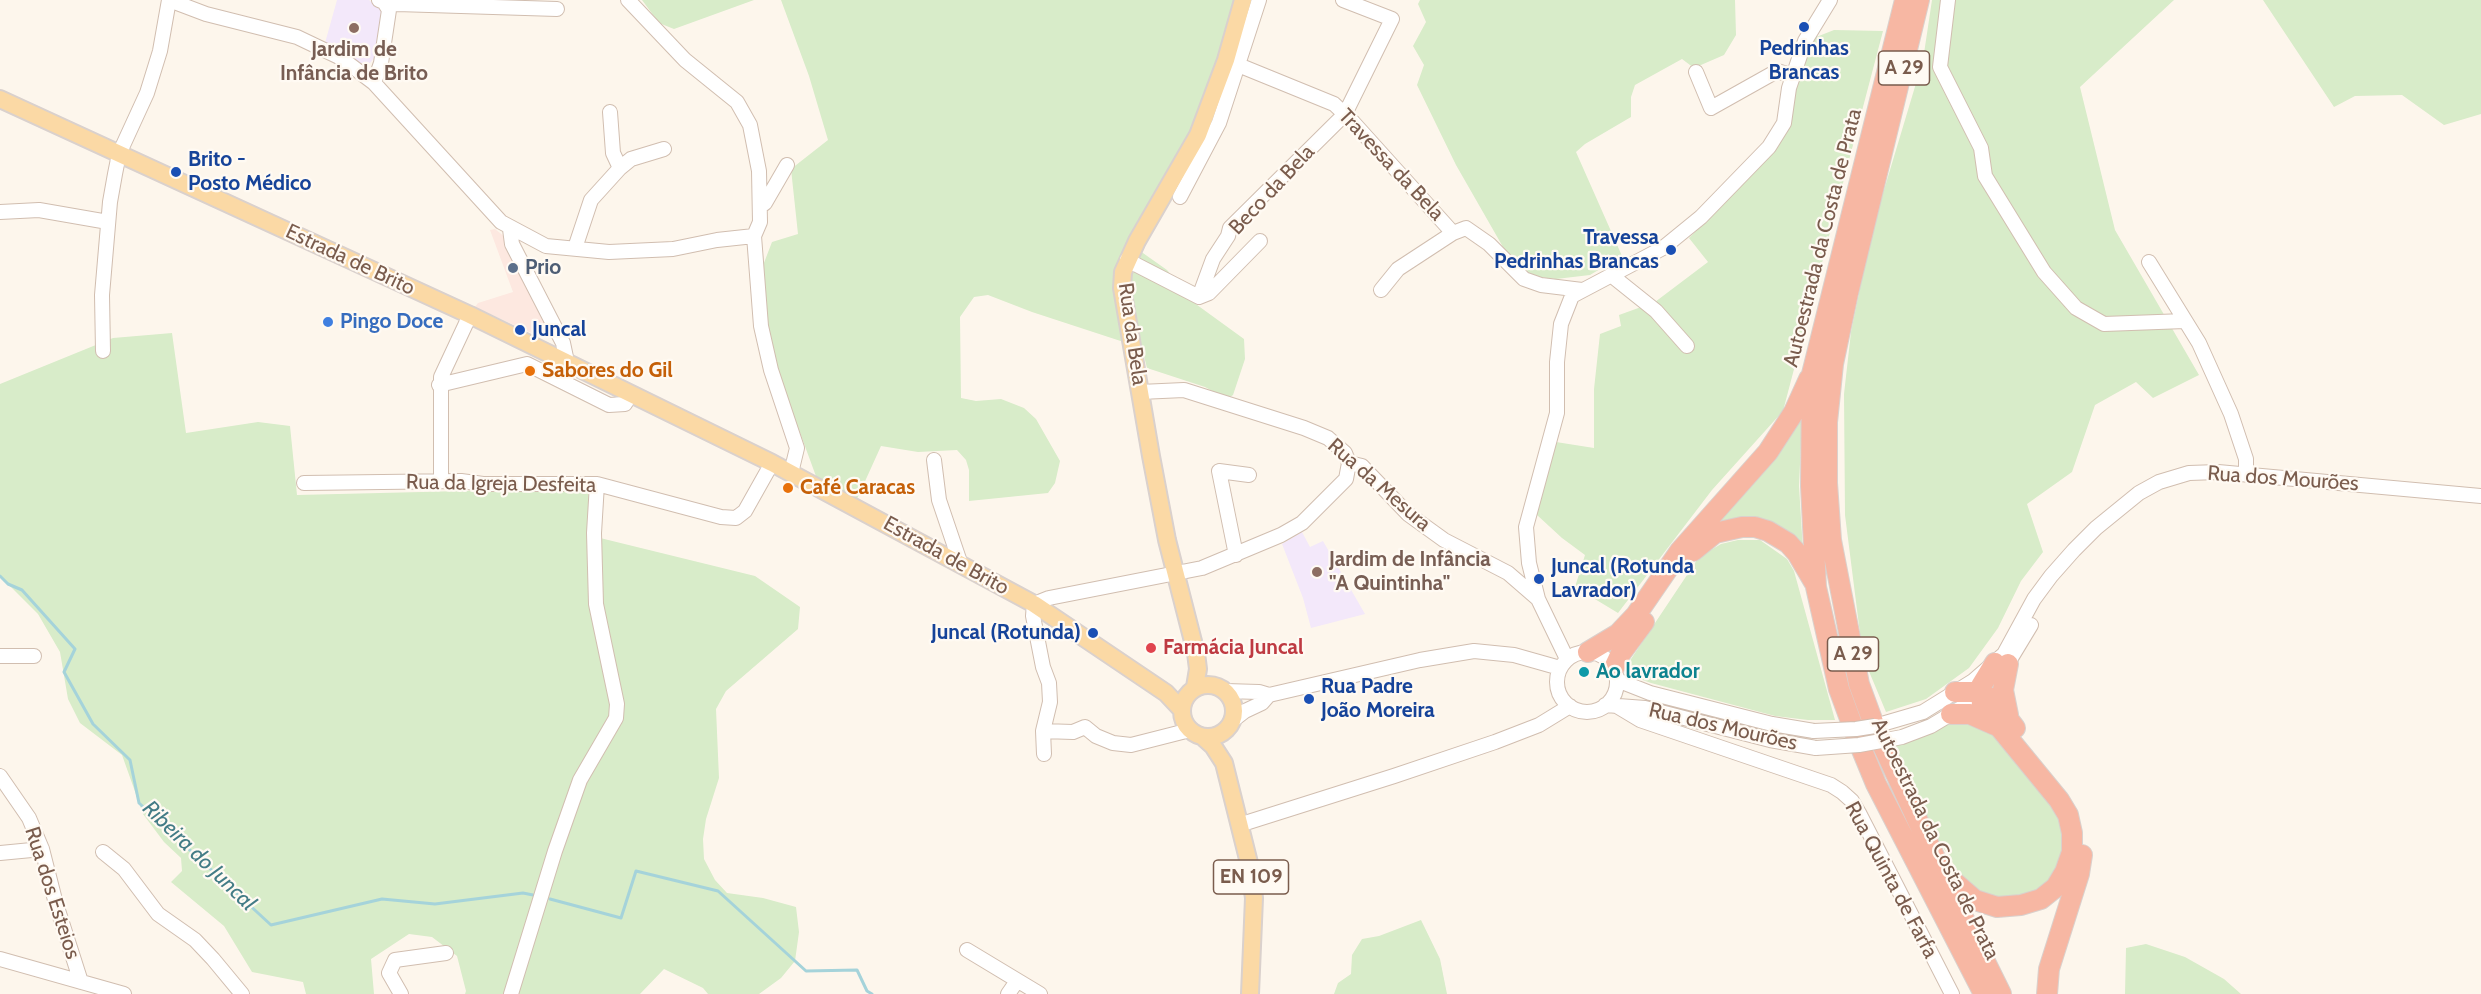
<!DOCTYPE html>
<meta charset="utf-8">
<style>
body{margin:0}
canvas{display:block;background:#fdf6ec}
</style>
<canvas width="2481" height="994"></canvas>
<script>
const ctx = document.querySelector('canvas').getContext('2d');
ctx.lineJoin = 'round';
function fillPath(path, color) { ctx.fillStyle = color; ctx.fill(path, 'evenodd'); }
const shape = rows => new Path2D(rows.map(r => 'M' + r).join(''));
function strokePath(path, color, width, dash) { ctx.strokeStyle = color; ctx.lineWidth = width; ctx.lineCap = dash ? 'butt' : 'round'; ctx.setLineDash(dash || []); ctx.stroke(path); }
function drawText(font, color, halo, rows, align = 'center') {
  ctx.font = font + ' Cabin,sans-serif'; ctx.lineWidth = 4.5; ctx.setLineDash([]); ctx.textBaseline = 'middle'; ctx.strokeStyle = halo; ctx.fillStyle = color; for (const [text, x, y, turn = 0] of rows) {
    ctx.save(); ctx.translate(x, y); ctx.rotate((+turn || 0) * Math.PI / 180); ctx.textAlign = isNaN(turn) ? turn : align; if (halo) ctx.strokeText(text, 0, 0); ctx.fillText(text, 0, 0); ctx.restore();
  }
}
fillPath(shape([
 [495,229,505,237,550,327,540,337,475,307,478,303,513,292,490,230]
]), '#fde8e0');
fillPath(shape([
 [337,0,369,0,380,9,382,14,374,58,370,63,356,63,325,43],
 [1302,532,1310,547,1323,541,1365,614,1311,628,1303,598,1282,544]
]), '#f3e8fa');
fillPath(shape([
 [642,0,754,0,674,29,659,23],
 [781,0,1236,0,1224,52,1189,138,1133,229,1133,246,1167,270,1193,302,1244,339,1245,359,1233,395,1227,399,1205,387,1147,368,1142,348,1032,312,988,295,974,297,960,317,961,398,976,401,1001,399,1024,408,1036,419,1060,461,1055,483,1048,493,969,501,969,470,966,460,957,450,918,452,881,446,857,499,817,479,784,389,769,337,762,268,772,242,798,234,791,169,828,140,809,76],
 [1420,0,1735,0,1736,35,1724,55,1694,68,1682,59,1635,85,1631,97,1631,117,1585,144,1576,152,1622,256,1590,275,1556,279,1522,275,1507,254,1456,165,1417,85,1424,65,1413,46,1426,22,1418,4],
 [1932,0,2174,0,2080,87,2115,230,2199,375,2153,398,2136,382,2095,405,2072,472,2027,504,2043,552,2021,581,1998,628,1969,668,1926,699,1886,712,1863,657,1845,515,1844,394,1851,332,1872,230,1923,60],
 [2263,0,2481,0,2481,114,2444,125,2402,95,2355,96,2334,107],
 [1834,30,1883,31,1783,411,1712,490,1618,613,1575,587,1585,555,1562,538,1537,515,1556,442,1594,448,1594,389,1600,334,1621,326,1619,315,1655,302,1708,262,1689,238,1772,154,1780,120,1806,41],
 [172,333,186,433,258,422,290,426,297,495,588,488,592,536,755,576,800,607,798,629,726,691,716,709,719,778,706,819,703,839,704,859,715,880,727,893,763,898,796,907,799,932,795,961,781,978,759,994,708,994,703,988,664,969,640,994,465,994,466,991,457,956,432,937,409,934,371,959,374,994,306,994,303,982,252,972,224,926,171,882,182,871,181,858,164,842,143,814,122,755,80,723,68,699,60,652,38,614,0,576,0,384,113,338],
 [1795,418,1802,419,1799,486,1803,551,1750,519,1731,519,1716,524],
 [1738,540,1760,540,1787,559,1794,571,1835,720,1808,720,1775,716,1651,683,1629,675,1627,665,1699,557,1721,544],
 [1952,722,1972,723,2001,737,2061,817,2065,836,2063,859,2054,876,2030,896,2012,901,1978,892,1963,879,1939,841,1892,745],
 [1421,920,1440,959,1447,994,1334,994,1338,983,1351,974,1352,955,1362,939,1379,936],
 [2146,944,2185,957,2224,979,2241,994,2125,994,2126,948]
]), '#d8ecc9');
strokePath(shape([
 [0,576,8,584,22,590,75,649,64,672,93,724,130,760,139,803,271,925,382,899,435,904,523,893,533,895],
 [550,899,621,918,636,871,718,891,806,971,857,970,867,991,872,994]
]), '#a5d3da', 3);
const minor = shape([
 [169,0,206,14,297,37,341,58,374,83,501,222,546,246,609,252,673,249,717,240,754,236],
 [628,0,685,60,737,102,750,125,759,171,760,222,754,236,761,326,771,370,797,448,791,473],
 [1948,0,1940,67,1981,148,1985,176,2044,272,2076,308,2104,324,2185,321],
 [388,6,397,4,557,9],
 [1226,60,1334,104,1352,121,1453,233],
 [1696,72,1711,108,1777,71,1793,76],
 [374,83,381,63,389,10,384,2,379,0],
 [610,112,613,153,620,168],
 [1180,197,1219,123,1259,0],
 [761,206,765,203,787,165],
 [0,212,39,210,108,222],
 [510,229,512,244,563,343,567,362],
 [575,248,591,200,620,168,631,159,664,149],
 [1127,260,1199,297],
 [2149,262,2199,343,2231,414,2246,459,2246,473],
 [1611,275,1656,311,1687,346],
 [1381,290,1398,269,1453,233,1466,228,1489,244,1524,279,1541,285,1582,290],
 [1199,297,1213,259,1228,236,1230,228,1345,114,1392,19,1343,0],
 [1199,297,1209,293,1260,241],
 [103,351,102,295,110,202,115,174,119,154,147,93,160,51,169,0],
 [439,385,527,364,609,405,625,404,631,394],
 [934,460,939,500,960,562],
 [1349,463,1362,466,1408,514,1444,540,1508,573,1538,599],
 [441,481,441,377,470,315],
 [304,483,461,481,483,484,597,484,721,517,736,518,745,511,772,463],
 [1236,555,1219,471,1249,475],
 '1557 682a30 30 0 1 1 60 0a30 30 0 1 1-60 0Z',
 [0,656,34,656],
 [1567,659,1538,599,1529,563,1526,527,1557,413,1557,362,1561,324,1572,296,1663,248,1701,217,1769,147,1784,123,1789,88,1805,41,1830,0],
 [2005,668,2031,625],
 [1617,680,1650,693,1772,724,1814,731],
 [1226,691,1259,692,1269,695,1420,660,1474,651,1514,655,1560,668],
 [1605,705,1645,708,1770,740,1816,748],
 [1615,705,1640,720,1831,785,1842,792,1852,801,1859,813,1952,994],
 [1232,721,1245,711,1262,703,1269,695],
 [1875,726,1923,712,1973,681,2004,654,2034,599,2051,576,2074,550,2096,528,2139,493,2159,482,2189,473,2218,472,2481,496],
 [1043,731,1073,732,1085,727,1096,736,1113,743,1131,745,1190,730],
 [1881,741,1902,737,1931,726,1966,705,1984,690],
 [1044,754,1043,731,1050,702,1049,683,1043,667,1033,616,1034,604,1049,598,1202,568,1281,535,1302,523,1346,479,1349,463,1345,453,1328,438,1304,428,1184,390,1140,392],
 [0,776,29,818,42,849,56,904,81,982],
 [1239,825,1394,776,1495,742,1539,725,1570,706],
 [103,852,124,869,158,914,195,940,213,959,242,994],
 [0,853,42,849],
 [967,950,1040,994],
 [0,959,124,994],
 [401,994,389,973,395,960,446,953],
 [511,994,555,851,580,780,616,718,617,704,596,604,594,533,597,484],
 [1008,994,1017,981]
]);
const major = shape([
 [0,99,470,315,772,463,1034,604,1166,693,1181,709],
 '1182 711a26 26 0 1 1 52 0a26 26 0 1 1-52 0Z',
 [1195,687,1198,669,1196,653,1167,540,1151,456,1122,288,1123,272,1137,241,1198,135,1226,60,1243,0],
 [1203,737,1213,746,1224,763,1249,863,1254,898,1250,994]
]);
const highway = shape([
 [1905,0,1812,374,1811,486,1816,587,1839,689,1857,738,1876,784,1984,994],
 [1919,0,1848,293,1833,364,1827,422,1827,483,1831,540,1859,684,1877,733,1955,901,2001,994],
 [1693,551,1715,533,1742,527,1755,527,1768,531,1788,543,1797,553,1814,582],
 [1588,652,1618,634,1636,615,1680,551,1768,452,1794,412,1809,379],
 [1614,668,1621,653,1644,622],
 [1955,692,1974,692,1993,699,2015,728],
 [1951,714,1970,714,1995,725],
 [2008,715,2003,690,2008,664],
 [1946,875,1975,900,1997,907,2021,905,2041,899,2056,887,2065,872,2072,852,2072,833,2068,815,2059,800,1982,706,1981,686,1995,663],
 [2047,994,2049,969,2079,874,2082,855]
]);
strokePath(minor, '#d1beb0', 16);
strokePath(major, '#dad1cd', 20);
strokePath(highway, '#dad1cd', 22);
strokePath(minor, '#fff', 14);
strokePath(major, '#fbd9a5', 16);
strokePath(highway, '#f7b7a3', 20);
const minorBridge = shape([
 [1814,731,1856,729,1875,726],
 [1816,748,1859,745,1881,741]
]);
strokePath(minorBridge, '#d1beb0', 16, []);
strokePath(minorBridge, '#fff', 14);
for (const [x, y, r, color] of [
 [1804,27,6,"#1a4fb4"],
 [354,28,6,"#8d6e63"],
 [176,172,6,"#1a4fb4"],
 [1671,250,6,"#1a4fb4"],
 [513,268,6,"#5c6f8a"],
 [328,322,6,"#3f7fe0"],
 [520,330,6,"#1a4fb4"],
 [530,371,6,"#e8710a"],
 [788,488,6,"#e8710a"],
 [1317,572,6,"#8d6e63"],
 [1539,579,6,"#1a4fb4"],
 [1093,633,6,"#1a4fb4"],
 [1151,648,6,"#e0444e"],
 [1584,672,6,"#0f9aa8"],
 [1309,699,6,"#1a4fb4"]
]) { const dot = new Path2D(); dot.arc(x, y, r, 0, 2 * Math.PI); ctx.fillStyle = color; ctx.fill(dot); strokePath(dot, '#fffaf3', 2); }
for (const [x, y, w] of [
 [1904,68,51],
 [1853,654,51],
 [1251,877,75]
]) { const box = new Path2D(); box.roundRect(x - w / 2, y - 17, w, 34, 4.5); ctx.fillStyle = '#fffaf3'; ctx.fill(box); strokePath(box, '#7a5c4d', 1.5); }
drawText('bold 20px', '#7a5c4d', null, [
 ["A 29",1904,68],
 ["A 29",1853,654],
 ["EN 109",1251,877]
]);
drawText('bold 21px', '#164399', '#fffaf3', [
 ["Pedrinhas",1804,49,"center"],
 ["Brancas",1804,73,"center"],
 ["Brito -",188,160],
 ["Posto Médico",188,184],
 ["Travessa",1659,238,"right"],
 ["Pedrinhas Brancas",1659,262,"right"],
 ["Juncal",532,330],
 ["Juncal (Rotunda",1551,567],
 ["Lavrador)",1551,591],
 ["Juncal (Rotunda)",1081,633,"right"],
 ["Rua Padre",1321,687],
 ["João Moreira",1321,711]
], 'left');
drawText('bold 21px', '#785e54', '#fffaf3', [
 ["Jardim de",354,50],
 ["Infância de Brito",354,74],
 ["Jardim de Infância",1329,560,"left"],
 ["\"A Quintinha\"",1329,584,"left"]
]);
drawText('21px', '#7a5c4d', '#fffaf3', [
 ["Travessa da Bela",1391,165,47],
 ["Beco da Bela",1272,190,-47],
 ["Autoestrada da Costa de Prata",1823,238,-76],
 ["Estrada de Brito",350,260,25],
 ["Rua da Bela",1132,334,82],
 ["Rua dos Mourões",2283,479,4],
 ["Rua da Igreja Desfeita",501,484,1],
 ["Rua da Mesura",1379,485,41],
 ["Estrada de Brito",946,556,29],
 ["Rua dos Mourões",1723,727,13],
 ["Autoestrada da Costa de Prata",1935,839,64],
 ["Rua Quinta de Farfa",1891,880,62],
 ["Rua dos Esteios",52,893,72]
]);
drawText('bold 21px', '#4e5e75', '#fffaf3', [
 ["Prio",525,268]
], 'left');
drawText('bold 21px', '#366cbe', '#fffaf3', [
 ["Pingo Doce",340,322]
], 'left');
drawText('bold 21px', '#c56008', '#fffaf3', [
 ["Sabores do Gil",542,371],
 ["Café Caracas",800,488]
], 'left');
drawText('bold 21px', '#be3a42', '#fffaf3', [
 ["Farmácia Juncal",1163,648]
], 'left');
drawText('bold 21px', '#0d838f', '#fffaf3', [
 ["Ao lavrador",1596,672]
], 'left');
drawText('italic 22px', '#437c86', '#fffaf3', [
 ["Ribeira do Juncal",199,856,44]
]);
</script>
